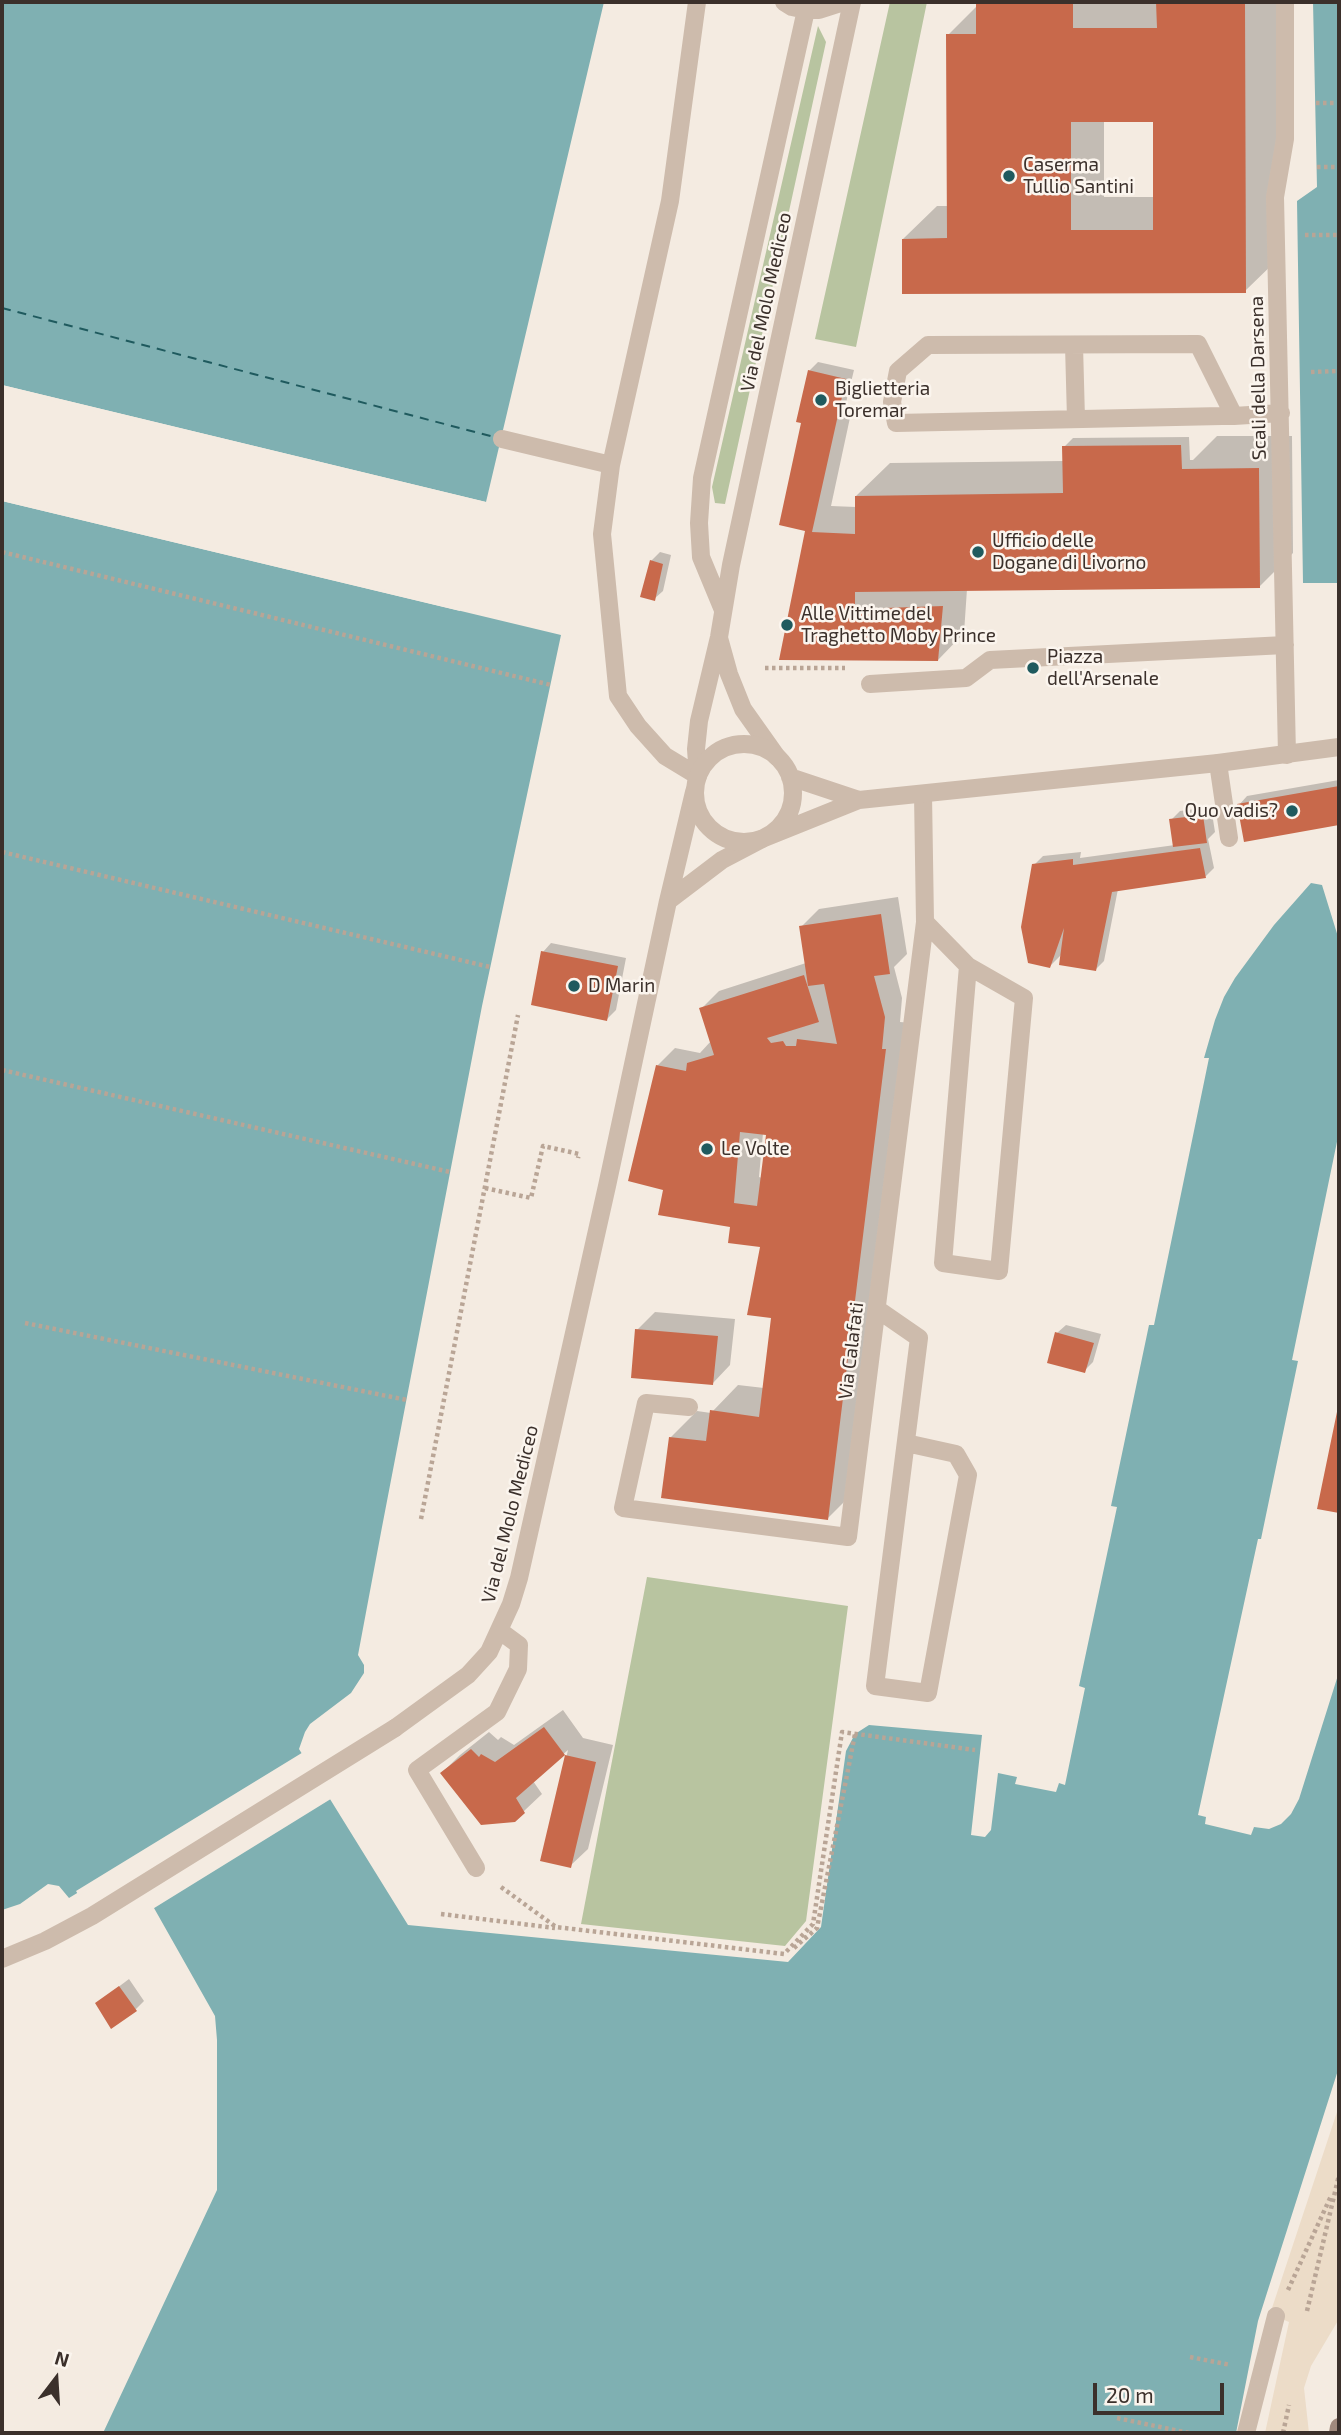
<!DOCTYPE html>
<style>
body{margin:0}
#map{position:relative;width:1341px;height:2435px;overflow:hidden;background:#f4ebe1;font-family:"Exo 2",sans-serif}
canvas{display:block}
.frame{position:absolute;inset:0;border:4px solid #3b302b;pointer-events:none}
.north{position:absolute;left:21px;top:2344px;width:70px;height:70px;-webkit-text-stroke:5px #fbf5ee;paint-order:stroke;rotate:17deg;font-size:19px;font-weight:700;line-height:28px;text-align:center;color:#3b302b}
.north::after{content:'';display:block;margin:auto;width:24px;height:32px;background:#3b302b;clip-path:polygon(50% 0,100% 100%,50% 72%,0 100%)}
.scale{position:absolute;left:1093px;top:2383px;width:131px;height:32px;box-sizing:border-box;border:4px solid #3b302b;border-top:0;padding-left:9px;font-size:21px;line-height:24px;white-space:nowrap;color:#3b302b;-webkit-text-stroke:5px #fbf5ee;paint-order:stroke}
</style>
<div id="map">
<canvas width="1341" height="2435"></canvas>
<div class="frame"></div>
<div class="north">N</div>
<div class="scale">20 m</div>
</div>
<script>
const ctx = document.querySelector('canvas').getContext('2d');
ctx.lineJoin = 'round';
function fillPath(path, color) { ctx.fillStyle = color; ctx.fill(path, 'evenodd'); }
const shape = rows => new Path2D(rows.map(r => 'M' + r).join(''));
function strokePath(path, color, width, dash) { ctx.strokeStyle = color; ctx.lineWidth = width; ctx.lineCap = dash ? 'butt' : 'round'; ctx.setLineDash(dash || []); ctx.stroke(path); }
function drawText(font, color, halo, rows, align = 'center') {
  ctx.font = font + ' "Exo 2",sans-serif'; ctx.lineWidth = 5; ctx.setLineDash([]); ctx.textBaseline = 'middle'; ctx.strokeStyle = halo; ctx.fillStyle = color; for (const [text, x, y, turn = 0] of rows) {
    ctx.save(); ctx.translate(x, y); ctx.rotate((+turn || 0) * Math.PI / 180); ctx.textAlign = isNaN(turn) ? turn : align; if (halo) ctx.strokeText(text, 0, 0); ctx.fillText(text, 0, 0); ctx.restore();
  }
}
fillPath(shape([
 [890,2,927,2,856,347,815,339],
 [818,26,826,42,725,504,715,503,712,487],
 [647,1577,848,1606,806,1921,785,1946,581,1924]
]), '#b8c4a0');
fillPath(shape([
 [1339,2106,1339,2319,1311,2366,1304,2388,1309,2433,1265,2433,1289,2322,1270,2314]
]), '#ecdcc8');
fillPath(shape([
 [2,2,604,2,486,502,2,385],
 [1313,2,1339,2,1339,583,1303,583,1297,201,1317,187],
 [2,501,561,635,482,1006,382,1527,358,1655,364,1665,364,1673,351,1693,310,1724,305,1732,299,1749,408,1925,788,1962,821,1927,846,1751,855,1734,869,1725,982,1735,971,1835,985,1837,991,1830,998,1773,1017,1777,1015,1784,1056,1792,1059,1783,1065,1785,1085,1688,1079,1686,1117,1507,1111,1506,1149,1325,1154,1325,1209,1058,1204,1058,1215,1020,1224,997,1235,978,1274,925,1311,883,1322,885,1339,940,1339,1132,1292,1360,1298,1361,1261,1539,1258,1539,1198,1815,1206,1817,1205,1824,1251,1835,1254,1827,1269,1829,1281,1824,1291,1814,1299,1799,1339,1672,1339,2067,1258,2321,1236,2433,103,2433,217,2190,217,2040,215,2016,128,1862,69,1898,59,1886,48,1884,20,1904,2,1910]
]), '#7fb0b2');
fillPath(shape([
 [2,385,486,502,485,506,2,389],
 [2,498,461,608,460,611,2,501],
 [305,1751,334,1797,151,1910,127,1866,79,1896,76,1891]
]), '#f4ebe1');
fillPath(shape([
 [978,2,1278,2,1279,258,1245,291,903,239,937,206,949,206,948,35,978,5],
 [1104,120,1155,120,1155,197,1104,197],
 [818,362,854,370,844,411,851,413,831,506,856,507,856,496,890,463,1064,461,1064,447,1073,438,1189,437,1190,460,1193,460,1217,436,1292,436,1293,553,1259,587,967,589,964,633,938,660,781,658,807,532,803,424,809,371],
 [660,552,671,555,663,591,654,599,651,561],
 [1339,780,1339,824,1245,840,1239,805,1247,796],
 [1211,807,1215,832,1208,839,1214,868,1206,876,1118,889,1104,961,1095,970,1062,954,1050,966,1034,865,1043,856,1081,852,1080,858,1175,845,1171,820,1180,811],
 [898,897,907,954,894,967,902,998,900,1022,912,1023,854,1492,828,1518,670,1438,697,1411,711,1413,738,1385,764,1388,773,1316,762,1245,732,1226,665,1188,657,1066,675,1048,700,1053,711,1041,701,1009,719,991,806,963,801,927,819,909],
 [763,1133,768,1134,762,1178,759,1177],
 [551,943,626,958,616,1010,607,1019,543,952],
 [655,1312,735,1319,730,1365,713,1383,637,1330],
 [1066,1325,1101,1334,1093,1362,1084,1371,1057,1333],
 [1339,1410,1339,1512,1319,1507],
 [563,1710,583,1738,613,1745,588,1849,570,1866,542,1860,568,1750,533,1781,542,1794,524,1811,442,1773,460,1755,489,1732,498,1740,501,1737,514,1745],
 [129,1979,144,2001,135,2010,97,2003]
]), '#0003');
strokePath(shape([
 [2,308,494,437]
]), '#1f5a5e', 2, [9, 7]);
fillPath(shape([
 [976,2,1073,2,1073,28,1157,28,1156,2,1245,2,1246,293,902,294,902,239,947,238,946,34,976,34],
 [1071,122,1153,122,1153,230,1071,230],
 [808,370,846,379,812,532,855,534,855,496,1063,493,1062,446,1181,445,1182,469,1259,468,1260,588,855,592,855,609,943,606,938,661,779,660,805,531,779,525,801,423,796,422],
 [650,560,663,564,655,601,640,597],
 [1339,786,1339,825,1244,842,1237,804],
 [1203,815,1207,843,1173,847,1169,819],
 [1200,848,1206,878,1112,892,1096,971,1059,965,1064,928,1050,968,1028,963,1021,927,1032,864,1073,859,1073,865],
 [881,914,890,974,874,976,885,1017,882,1049,886,1049,828,1520,661,1498,669,1437,706,1441,710,1410,759,1417,771,1318,747,1315,760,1247,728,1243,730,1227,658,1215,663,1190,628,1181,656,1065,686,1071,687,1063,714,1055,699,1008,804,975,819,1022,767,1038,771,1043,783,1041,786,1046,796,1046,797,1039,837,1044,824,984,808,986,799,926],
 [740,1132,766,1135,757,1206,734,1203],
 [541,951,618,966,607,1021,531,1005],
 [635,1329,718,1336,713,1385,631,1378],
 [1055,1332,1094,1343,1085,1373,1047,1363],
 [1338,1407,1339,1407,1339,1513,1317,1509],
 [544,1727,565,1755,516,1798,525,1813,515,1822,481,1825,440,1773,471,1749,479,1757,481,1754,495,1762],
 [565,1755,596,1762,571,1868,540,1861],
 [119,1986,137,2011,111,2029,95,2003]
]), '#c8694b');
strokePath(shape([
 [1316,103,1339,103],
 [1317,167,1339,167],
 [1305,235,1339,235],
 [1311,372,1339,371],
 [2,552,551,685],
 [765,668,845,668],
 [2,852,490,967],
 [2,1070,450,1172],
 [485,1188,531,1198,543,1146,579,1154,578,1158],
 [25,1323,407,1400],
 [421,1519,518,1015],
 [501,1887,556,1927,784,1954,813,1924,842,1732,975,1750],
 [441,1914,555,1928],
 [794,1948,817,1928,855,1734],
 [1288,2290,1331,2196],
 [1307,2311,1339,2175],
 [1190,2357,1231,2365],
 [1117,2418,1189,2433],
 [1283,2433,1289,2405]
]), '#b9a596', 4.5, [3.5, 3.5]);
strokePath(shape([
 [784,2,792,7,806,10,819,10,844,2],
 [1285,2,1285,139,1275,197,1287,755],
 [1074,345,1076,419],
 [1234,416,1198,344,928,345,898,371,892,402,896,423,1222,416,1234,416,1281,413],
 [502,439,611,465,602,534,618,696,638,726,665,756,698,776],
 [611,465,670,201,697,2],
 [723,610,701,557,699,523,702,478,806,10],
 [719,638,729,674,743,709,777,757],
 [870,684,966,678,990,660,1285,645],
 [1218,763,1229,838],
 [698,776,696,749,699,721,719,637,731,565,852,2],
 [668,901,722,860,762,839],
 [925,922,968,966,943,1263,999,1271,1024,998,968,966],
 [877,1309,919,1338,875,1686,928,1693,968,1475,956,1454,906,1443],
 [689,1407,646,1403,623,1508,848,1537,925,922,923,794],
 [395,1728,468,1675,489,1652,511,1604,519,1578,607,1186,668,901,694,792],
 [476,1868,417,1770,497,1712,518,1669,519,1645,500,1631]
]), '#cdbbac', 18);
strokePath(shape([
 '695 793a49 49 0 1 1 98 0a49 49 0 1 1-98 0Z',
 [790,777,859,800],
 [762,839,859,800,1218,763,1339,747],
 [2,1959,45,1941,92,1916,395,1728],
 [1246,2433,1276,2316]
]), '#cdbbac', 18);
strokePath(shape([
 [1338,2433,1339,2427]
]), '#a18a7d', 18);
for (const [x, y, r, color] of [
 [1009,176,7,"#1f5a5e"],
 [821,400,7,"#1f5a5e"],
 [978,552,7,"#1f5a5e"],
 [787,625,7,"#1f5a5e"],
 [1033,668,7,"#1f5a5e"],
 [1292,811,7,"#1f5a5e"],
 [574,986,7,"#1f5a5e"],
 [707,1149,7,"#1f5a5e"]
]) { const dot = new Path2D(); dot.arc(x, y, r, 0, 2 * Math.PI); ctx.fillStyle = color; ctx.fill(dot); strokePath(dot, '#fbf5ee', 2.5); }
drawText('19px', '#3b302b', '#fbf5ee', [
 ["Caserma",1023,165],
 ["Tullio Santini",1023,187],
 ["Biglietteria",835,389],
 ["Toremar",835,411],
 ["Ufficio delle",992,541],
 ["Dogane di Livorno",992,563],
 ["Alle Vittime del",801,614],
 ["Traghetto Moby Prince",801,636],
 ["Piazza",1047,657],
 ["dell'Arsenale",1047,679],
 ["Quo vadis?",1278,811,"right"],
 ["D Marin",588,986],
 ["Le Volte",721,1149]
], 'left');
drawText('19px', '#3b302b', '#fbf5ee', [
 ["Via del Molo Mediceo",766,302,-78],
 ["Scali della Darsena",1258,378,-91],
 ["Via Calafati",851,1351,-83],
 ["Via del Molo Mediceo",510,1514,-76]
]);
</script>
